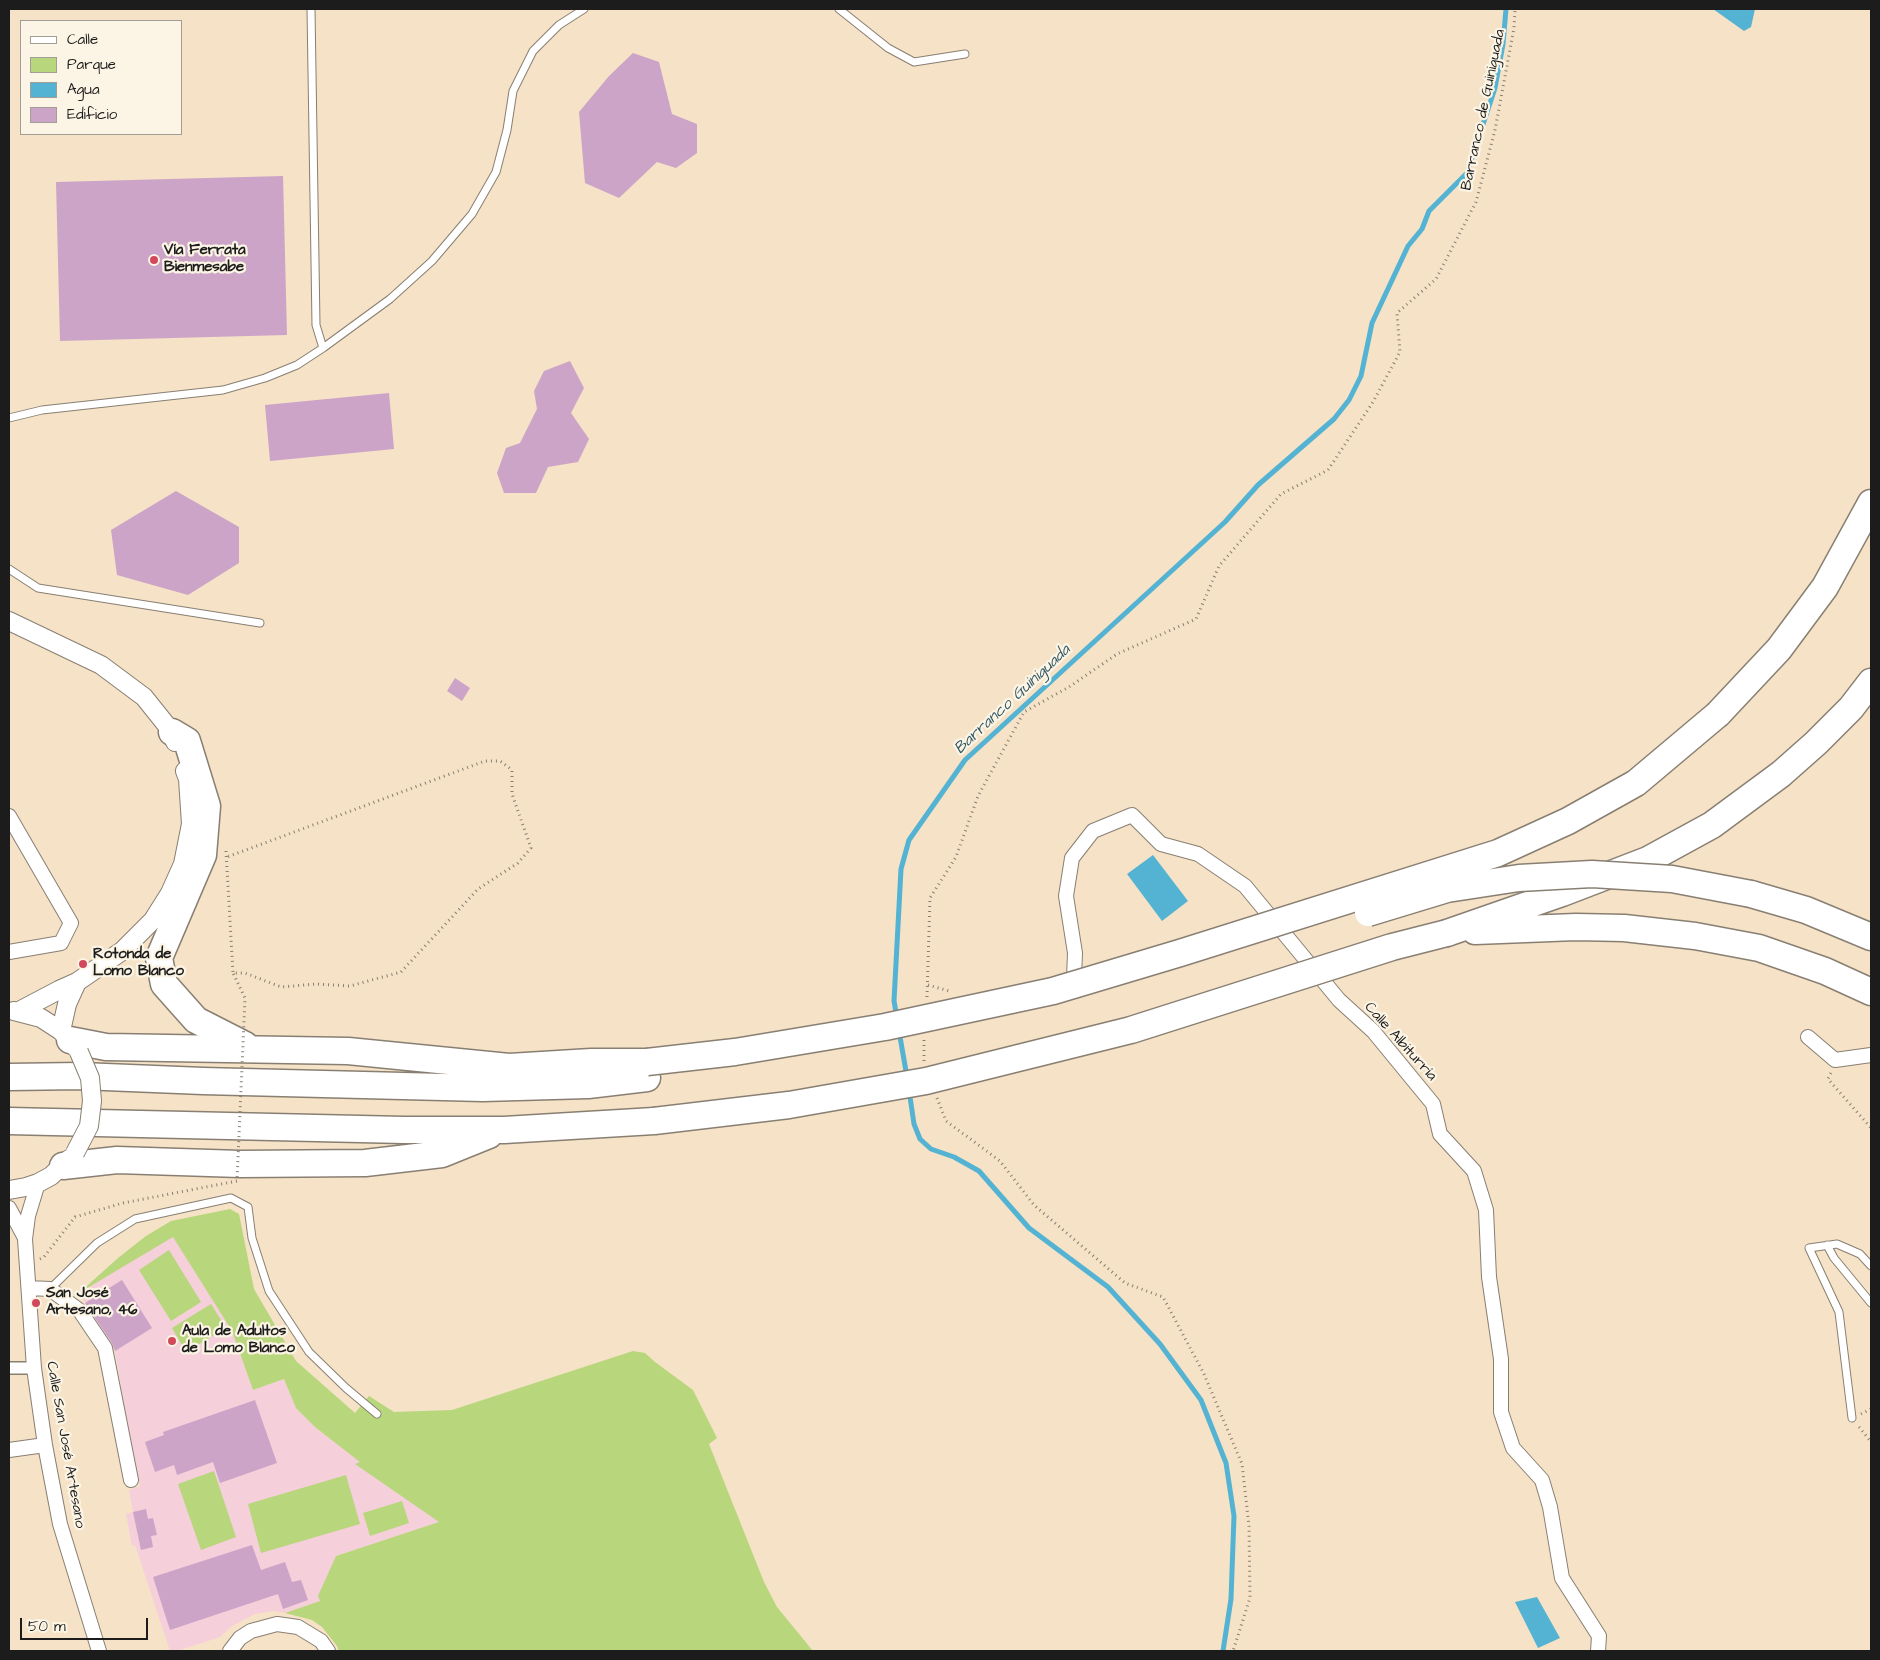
<!DOCTYPE html>
<meta charset="utf-8">
<style>
body{margin:0}
#map{position:relative;width:1880px;height:1660px;overflow:hidden;background:#f5e2c7;font-family:"Architects Daughter",sans-serif}
canvas{display:block}
.frame{position:absolute;inset:0;border:10px solid #1c1c1c;pointer-events:none}
.legend{position:absolute;left:20px;top:20px;width:162px;height:115px;box-sizing:border-box;background:#fcf5e5;border:1px solid #a29e95;margin:0;padding:6px 9px;list-style:none;font-size:15px;color:#1c1c1c}
.legend li{display:flex;align-items:center;gap:10px;height:25px}
.legend b{width:25px;border:1px solid #a29e95}
.scale{position:absolute;left:20px;top:1618px;width:128px;height:22px;box-sizing:border-box;border:2px solid #1c1c1c;border-top:0;padding-left:6px;font-size:15px;line-height:18px;white-space:nowrap;color:#1c1c1c;-webkit-text-stroke:4px #fcf5e5;paint-order:stroke}
</style>
<div id="map">
<canvas width="1880" height="1660"></canvas>
<div class="frame"></div>
<ul class="legend">
<li><b style="height:6px;background:#fff"></b>Calle</li>
<li><b style="height:14px;background:#b8d67c"></b>Parque</li>
<li><b style="height:14px;background:#54b3d2"></b>Agua</li>
<li><b style="height:14px;background:#cca4c7"></b>Edificio</li>
</ul>
<div class="scale">50 m</div>
</div>
<script>
const ctx = document.querySelector('canvas').getContext('2d');
ctx.lineJoin = 'round';
function fillPath(path, color) { ctx.fillStyle = color; ctx.fill(path, 'evenodd'); }
const shape = rows => new Path2D(rows.map(r => 'M' + r).join(''));
function strokePath(path, color, width, dash) { ctx.strokeStyle = color; ctx.lineWidth = width; ctx.lineCap = dash ? 'butt' : 'round'; ctx.setLineDash(dash || []); ctx.stroke(path); }
function drawText(font, color, halo, rows, align = 'center') {
  ctx.font = font + ' "Architects Daughter",sans-serif'; ctx.lineWidth = 4.5; ctx.setLineDash([]); ctx.textBaseline = 'middle'; ctx.strokeStyle = halo; ctx.fillStyle = color; for (const [text, x, y, turn = 0] of rows) {
    ctx.save(); ctx.translate(x, y); ctx.rotate((+turn || 0) * Math.PI / 180); ctx.textAlign = isNaN(turn) ? turn : align; if (halo) ctx.strokeText(text, 0, 0); ctx.fillText(text, 0, 0); ctx.restore();
  }
}
fillPath(shape([
 [173,1236,232,1331,253,1390,284,1379,296,1408,315,1427,361,1462,356,1464,440,1522,336,1556,320,1601,285,1613,274,1611,255,1614,232,1626,220,1637,177,1651,170,1651,135,1545,132,1546,126,1514,133,1512,129,1490,140,1486,128,1431,115,1351,79,1293]
]), '#f5cfda');
fillPath(shape([
 [230,1209,239,1214,254,1289,296,1361,355,1413,369,1396,394,1412,452,1410,633,1351,645,1353,655,1362,693,1390,717,1438,709,1444,764,1582,777,1607,813,1651,339,1651,337,1646,322,1627,312,1620,285,1613,320,1601,318,1596,336,1556,439,1522,355,1464,360,1462,315,1427,296,1408,284,1379,253,1390,232,1331,173,1237,79,1293,118,1258,146,1236,171,1221],
 [169,1250,201,1302,171,1321,139,1270],
 [211,1304,226,1328,186,1352,172,1328],
 [214,1471,236,1537,201,1550,178,1484],
 [346,1475,360,1524,261,1553,248,1504],
 [402,1501,409,1523,370,1536,363,1513]
]), '#b8d67c');
fillPath(shape([
 [1713,9,1755,9,1751,27,1744,31],
 [1153,855,1188,901,1162,921,1127,874],
 [1537,1597,1560,1638,1538,1648,1515,1602]
]), '#54b3d2');
strokePath(shape([
 [897,1018,894,1001,901,869,909,840,965,760,1225,522,1258,485,1334,419,1349,400,1361,376,1372,323,1408,246,1422,229,1429,211,1467,173,1495,88,1503,44,1506,9],
 [899,1031,907,1077],
 [909,1090,914,1124,920,1139,931,1149,954,1157,979,1171,1029,1228,1108,1287,1160,1344,1201,1400,1226,1463,1234,1516,1231,1599,1223,1651]
]), '#54b3d2', 5);
fillPath(shape([
 [633,53,659,62,672,114,697,124,697,153,676,168,657,162,619,198,585,183,579,112,609,76],
 [283,176,287,335,60,341,56,182],
 [570,361,584,388,571,413,589,439,578,462,548,467,536,493,504,493,497,473,506,448,520,443,537,409,534,391,544,371],
 [389,393,394,449,270,461,265,405],
 [176,491,239,527,239,563,188,595,117,575,111,530],
 [455,678,470,688,462,701,447,691],
 [122,1280,152,1328,115,1351,112,1343,85,1303],
 [255,1400,277,1463,220,1483,213,1462,177,1475,174,1465,155,1472,145,1442,164,1435,163,1432],
 [146,1509,148,1519,153,1518,157,1535,151,1536,153,1547,141,1550,133,1512],
 [252,1545,261,1570,285,1562,292,1582,301,1580,308,1600,283,1609,278,1594,170,1630,153,1577]
]), '#cca4c7');
const service = shape([
 [311,9,316,325,323,348],
 [839,9,888,48,914,62,965,54],
 [9,418,42,410,223,390,265,378,297,365,323,348,390,299,432,261,472,214,496,172,507,130,513,91,533,51,559,25,584,9],
 [9,569,38,588,260,623],
 [1827,1245,1834,1258,1871,1303],
 [50,1289,97,1243,135,1219,231,1198,248,1207,252,1238,269,1291,309,1352,346,1388,377,1414],
 [1852,1418,1839,1312,1809,1248,1837,1244,1860,1254,1871,1266]
]);
const pedestrian = shape([
 [9,1368,34,1368]
]);
const minor = shape([
 [9,816,71,923,61,943,9,952],
 [1071,989,1074,978,1075,953,1066,896,1072,858,1093,831,1132,815,1161,844,1198,854,1245,886,1339,1000,1373,1031,1433,1104,1440,1134,1474,1171,1486,1210,1489,1277,1501,1359,1501,1412,1513,1448,1542,1480,1550,1507,1562,1578,1599,1636,1598,1651],
 [1808,1037,1835,1060,1871,1055],
 [38,1183,28,1216,25,1239,34,1368,45,1445,60,1524,99,1651],
 [9,1208,25,1238],
 [29,1288,50,1289,80,1311,105,1348,131,1480],
 [9,1450,45,1445],
 [230,1651,240,1638,251,1631,277,1624,298,1627,321,1641,328,1651]
]);
const tertiary = shape([
 [9,621,101,665,144,697,172,732,175,742],
 [14,1011,41,1018,61,1031,76,1048],
 [19,1011,59,990,77,982,122,951,153,920,170,893,183,864,191,824,188,779,185,771],
 [61,1031,67,1004,77,982],
 [9,1190,26,1187,38,1183,51,1176,69,1159]
]);
const motorway = shape([
 [1718,714,1779,649,1825,587,1871,503],
 [172,732,187,741,207,806,203,855,159,958,164,984,196,1020,245,1045],
 [1751,894,1806,910,1871,937],
 [1475,931,1576,927,1624,928,1695,936,1759,948,1825,971,1871,992],
 [1447,933,1562,893,1648,860,1712,825,1781,774,1816,743,1851,708,1871,682],
 [70,1040,106,1047,348,1051,509,1067,591,1062,647,1062],
 [9,1077,81,1076,203,1081,483,1088,588,1085,647,1078],
 [9,1121,404,1130,504,1130,654,1121],
 [63,1166,117,1160,240,1164,365,1163,442,1154,489,1135]
]);
strokePath(service, '#887f72', 9);
strokePath(pedestrian, '#887f72', 14);
strokePath(minor, '#887f72', 16);
strokePath(tertiary, '#887f72', 20);
strokePath(motorway, '#887f72', 29);
strokePath(shape([
 [226,851,233,973,245,973,281,987,316,984,350,986,401,972,478,889,518,863,531,848,512,794,512,770,500,761,485,761,227,857],
 [928,985,949,991],
 [927,997,930,898,956,857,978,796,1024,712,1069,687,1117,654,1196,619,1219,566,1281,494,1328,470,1373,402,1400,352,1397,313,1436,279,1476,202,1495,130,1514,28,1515,9],
 [924,1061,924,1040],
 [1831,1073,1828,1079,1871,1128],
 [937,1098,946,1121,1000,1161,1034,1205,1125,1283,1163,1297,1204,1374,1242,1464,1249,1526,1250,1598,1233,1651],
 [40,1259,44,1257,75,1217,123,1203],
 [1861,1414,1871,1409],
 [1859,1427,1871,1442]
]), '#887f72', 3, [1, 4]);
strokePath(service, '#fff', 7);
strokePath(pedestrian, '#fff', 11);
strokePath(minor, '#fff', 14);
strokePath(tertiary, '#fff', 18);
strokePath(motorway, '#fff', 26);
const tertiaryBridge = shape([
 [75,1153,89,1126,92,1101,90,1078,79,1052]
]);
const motorwayBridge = shape([
 [1368,913,1447,889,1519,878,1592,874,1672,879,1751,894],
 [647,1062,735,1052,885,1027,1053,991,1180,953,1498,853,1568,821,1636,783,1718,714],
 [654,1121,789,1105,926,1081,1131,1030,1392,947,1447,933]
]);
strokePath(tertiaryBridge, '#887f72', 20, []);
strokePath(motorwayBridge, '#887f72', 29, []);
strokePath(shape([
 [123,1203,237,1181,245,998,233,973]
]), '#887f72', 3, [1, 4]);
strokePath(tertiaryBridge, '#fff', 18);
strokePath(motorwayBridge, '#fff', 26);
for (const [x, y, r, color] of [
 [154,260,5,"#d1495b"],
 [83,964,5,"#d1495b"],
 [36,1303,5,"#d1495b"],
 [172,1341,5,"#d1495b"]
]) { const dot = new Path2D(); dot.arc(x, y, r, 0, 2 * Math.PI); ctx.fillStyle = color; ctx.fill(dot); strokePath(dot, '#fcf5e5', 2); }
drawText('15px', '#1c1c1c', '#fcf5e5', [
 ["Barranco de Guiniguada",1484,110,-78],
 ["Calle Albiturría",1400,1042,48],
 ["Calle San José Artesano",65,1445,80]
]);
drawText('bold 15px', '#1c1c1c', '#fcf5e5', [
 ["Vía Ferrata",164,251],
 ["Bienmesabe",164,268],
 ["Rotonda de",93,955],
 ["Lomo Blanco",93,972],
 ["San José",46,1294],
 ["Artesano, 46",46,1311],
 ["Aula de Adultos",182,1332],
 ["de Lomo Blanco",182,1349]
], 'left');
drawText('italic 16px', '#325865', '#fcf5e5', [
 ["Barranco Guiniguada",1013,700,-43]
]);
</script>
